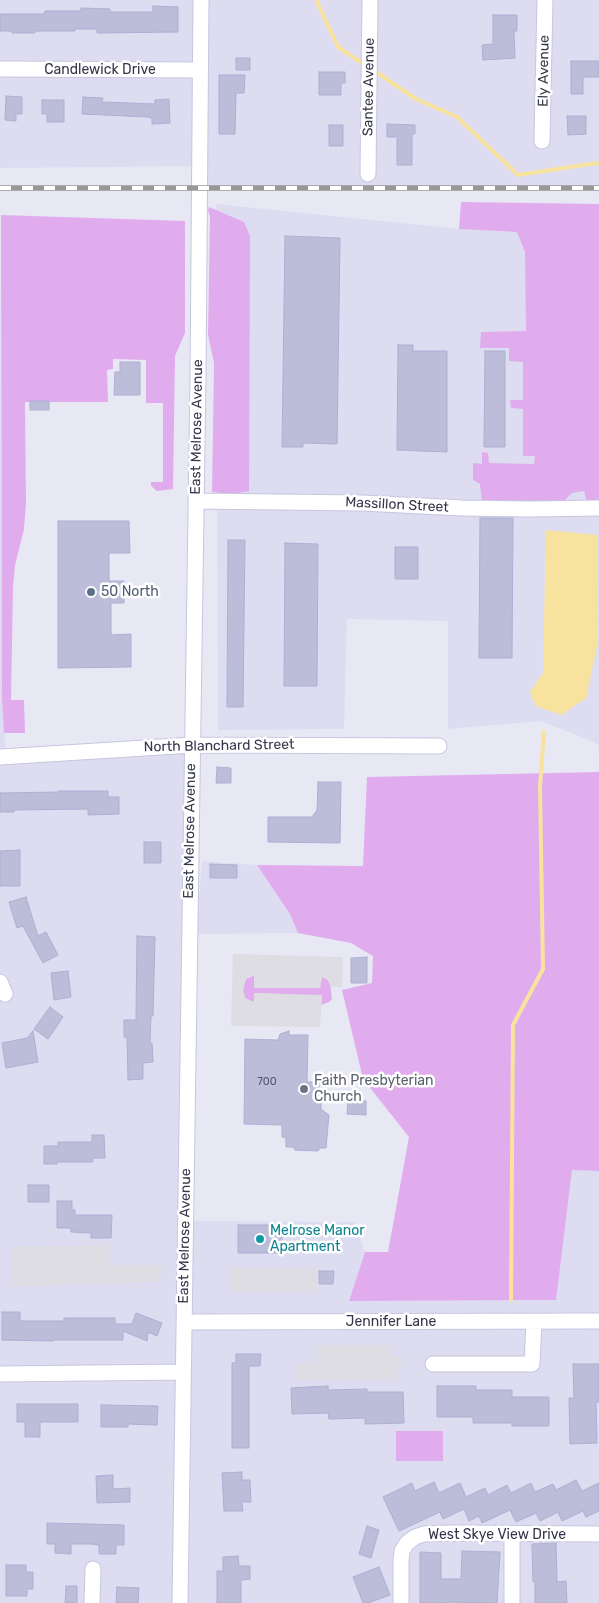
<!DOCTYPE html>
<style>
body{margin:0}
canvas{display:block;background:#e8e8f5}
</style>
<canvas width="599" height="1603"></canvas>
<script>
const ctx = document.querySelector('canvas').getContext('2d');
ctx.lineJoin = 'round';
function fillPath(path, color) { ctx.fillStyle = color; ctx.fill(path, 'evenodd'); }
const shape = rows => new Path2D(rows.map(r => 'M' + r).join(''));
function strokePath(path, color, width, dash) { ctx.strokeStyle = color; ctx.lineWidth = width; ctx.lineCap = dash ? 'butt' : 'round'; ctx.setLineDash(dash || []); ctx.stroke(path); }
function drawText(font, color, halo, rows, align = 'center') {
  ctx.font = font + ' Rubik,sans-serif'; ctx.lineWidth = 5; ctx.setLineDash([]); ctx.textBaseline = 'middle'; ctx.strokeStyle = halo; ctx.fillStyle = color; for (const [text, x, y, turn = 0] of rows) {
    ctx.save(); ctx.translate(x, y); ctx.rotate((+turn || 0) * Math.PI / 180); ctx.textAlign = isNaN(turn) ? turn : align; if (halo) ctx.strokeText(text, 0, 0); ctx.fillText(text, 0, 0); ctx.restore();
  }
}
fillPath(shape([
 [0,0,599,0,599,188,198,188,198,166,0,168],
 [216,204,459,229,517,232,599,261,599,746,594,742,541,721,448,729,448,621,347,619,344,729,218,730],
 [0,215,2,700,6,756,192,745,185,1221,355,1222,365,1252,349,1301,555,1300,572,1170,599,1171,599,1603,0,1603],
 [202,861,257,865,290,914,298,933,196,934]
]), '#dddcf1');
fillPath(shape([
 [461,202,599,204,599,502,585,503,586,499,584,491,572,493,562,503,482,502,480,484,473,480,473,463,482,464,482,452,488,453,489,463,534,464,535,456,523,456,523,409,511,408,510,400,523,400,523,362,509,361,509,348,480,348,481,332,526,331,525,252,517,232,459,229],
 [209,207,244,222,250,236,249,491,231,494,212,492,214,363,208,335,210,216,208,211],
 [1,215,185,221,185,333,175,356,173,489,157,491,151,486,151,482,163,482,163,403,146,403,146,360,113,359,113,369,107,370,108,402,25,402,26,503,24,529,15,565,13,587,11,700,24,700,25,733,4,733,2,700],
 [599,772,599,1171,572,1170,556,1300,349,1301,365,1252,388,1252,409,1137,363,1079,342,990,372,983,373,956,351,943,298,933,290,914,257,865,363,866,367,777],
 [255,975,254,987,320,988,322,977,327,979,330,983,332,999,329,1002,321,1005,322,996,254,993,254,1002,250,1001,245,998,243,991,244,986,246,979],
 [396,1431,443,1431,443,1461,396,1461]
]), '#e1acee');
fillPath(shape([
 [233,954,343,957,342,987,331,987,327,979,322,977,320,988,254,988,254,975,246,979,244,986,243,991,245,998,254,1002,254,993,322,995,320,1027,231,1026],
 [109,1245,110,1265,163,1265,159,1282,11,1286,11,1247],
 [230,1268,317,1268,317,1291,230,1291],
 [317,1345,389,1345,389,1356,402,1356,402,1369,398,1369,398,1380,298,1380,298,1364,317,1363]
]), '#dddde3');
fillPath(shape([
 [546,530,597,535,598,641,586,698,561,715,536,706,530,692,543,673]
]), '#f8e39e');
strokePath(shape([
 [316,0,338,47,365,65],
 [373,70,416,99,457,117,518,175,597,163,599,164],
 [511,1300,513,1025,543,969,540,787,544,732]
]), '#f8e39e', 4);
const building = shape([
 [153,6,178,7,178,32,97,33,97,29,75,29,75,31,35,31,35,33,12,33,12,31,0,31,0,14,44,14,45,11,81,11,81,8,110,9,110,12,153,12,153,6],
 [493,15,517,15,517,31,514,31,515,58,483,60,482,45,493,44,493,15],
 [236,58,250,58,250,70,236,70,236,58],
 [571,61,599,61,599,77,583,77,583,94,571,94,571,61],
 [319,72,345,72,345,83,341,83,341,95,319,95,319,72],
 [219,75,245,75,244,93,236,93,235,134,219,134,219,75],
 [6,96,22,97,22,114,16,114,16,121,5,120,6,96],
 [83,97,103,98,102,102,155,104,155,100,169,99,170,123,152,124,152,118,148,117,82,114,83,97],
 [42,100,64,100,64,122,47,122,47,114,42,114,42,100],
 [567,116,586,116,586,134,568,135,567,116],
 [387,124,415,125,415,134,412,134,412,165,397,165,397,137,387,137,387,124],
 [329,125,343,125,343,146,329,146,329,125],
 [285,236,340,238,337,444,303,443,303,447,282,447,285,236],
 [398,345,413,345,413,351,447,351,447,452,397,450,398,345],
 [485,351,505,351,505,447,484,447,485,351],
 [120,362,140,362,140,395,114,395,115,372,120,372,120,362],
 [30,401,49,401,49,410,30,410,30,401],
 [480,518,513,518,512,658,479,658,480,518],
 [58,521,129,521,130,553,109,553,109,581,124,581,124,603,111,603,111,635,131,634,131,667,58,668,58,521],
 [228,540,245,540,243,707,227,707,228,540],
 [285,543,318,544,317,686,284,686,285,543],
 [395,547,418,547,418,579,395,579,395,547],
 [217,767,231,768,231,783,216,783,217,767],
 [318,782,341,782,340,843,268,842,268,817,312,817,317,810,318,782],
 [59,791,108,791,108,797,119,797,119,814,88,815,88,809,14,810,14,812,0,812,0,793,59,792,59,791],
 [144,842,161,842,161,863,144,863,144,842],
 [20,850,20,886,0,886,0,851,20,850],
 [210,864,237,865,237,878,210,878,210,864],
 [26,897,38,936,46,932,58,955,43,963,23,926,17,928,9,902,26,897],
 [137,936,155,937,153,1016,151,1016,150,1044,152,1043,153,1062,143,1063,143,1079,128,1080,127,1037,124,1037,124,1020,136,1020,137,936],
 [367,957,367,983,351,983,351,958,367,957],
 [68,971,71,997,54,1000,51,973,68,971],
 [50,1007,63,1017,48,1039,34,1029,50,1007],
 [33,1031,38,1062,6,1068,2,1043,27,1038,33,1031],
 [289,1031,289,1035,308,1035,307,1082,319,1082,319,1096,321,1096,321,1109,329,1115,326,1148,320,1148,318,1151,295,1150,293,1147,286,1147,286,1138,282,1137,282,1125,244,1124,245,1039,278,1040,280,1034,289,1031],
 [348,1100,366,1101,366,1115,347,1114,348,1100],
 [92,1135,104,1135,105,1158,93,1158,93,1162,57,1162,57,1164,44,1164,44,1146,58,1146,58,1142,92,1142,92,1135],
 [28,1185,49,1185,49,1202,28,1202,28,1185],
 [57,1201,72,1201,72,1210,75,1210,75,1215,112,1215,111,1238,91,1238,91,1233,71,1232,71,1228,57,1228,57,1201],
 [238,1225,282,1225,282,1253,238,1253,238,1225],
 [319,1271,334,1271,333,1284,319,1284,319,1271],
 [2,1312,20,1312,20,1321,64,1321,64,1318,115,1318,115,1324,132,1324,136,1313,162,1323,157,1336,148,1332,147,1341,123,1331,123,1340,53,1340,53,1341,2,1340,2,1312],
 [236,1354,261,1354,260,1366,249,1366,249,1448,232,1448,232,1363,236,1363,236,1354],
 [573,1364,599,1364,599,1402,596,1402,597,1443,570,1444,569,1398,574,1398,573,1364],
 [328,1386,328,1390,367,1389,367,1392,403,1392,404,1423,365,1424,365,1418,329,1419,328,1413,292,1414,291,1388,328,1386],
 [437,1386,476,1386,476,1390,512,1390,512,1397,549,1397,549,1426,512,1426,512,1423,473,1423,473,1417,437,1417,437,1386],
 [17,1404,78,1404,78,1422,40,1422,40,1437,25,1437,25,1422,17,1422,17,1404],
 [101,1405,158,1406,157,1425,128,1424,128,1427,101,1427,101,1405],
 [242,1472,242,1480,250,1480,251,1502,242,1502,243,1511,224,1511,222,1473,242,1472],
 [113,1475,113,1489,130,1488,130,1502,97,1503,96,1476,113,1475],
 [576,1480,582,1491,599,1483,599,1511,586,1517,583,1511,562,1521,558,1512,540,1521,536,1513,516,1522,510,1510,482,1523,479,1516,469,1521,464,1509,443,1519,440,1512,399,1531,383,1497,412,1483,415,1491,434,1482,439,1493,460,1483,466,1497,485,1488,488,1495,507,1485,511,1493,531,1483,535,1492,553,1484,556,1490,576,1480],
 [47,1523,124,1525,124,1545,116,1545,116,1554,99,1554,99,1545,91,1544,71,1544,71,1554,55,1553,55,1544,47,1544,47,1523],
 [367,1526,379,1530,371,1558,359,1554,367,1526],
 [556,1543,557,1582,566,1581,567,1603,535,1603,535,1582,533,1582,532,1544,556,1543],
 [462,1551,500,1552,497,1603,448,1602,448,1603,420,1603,420,1552,441,1553,441,1579,461,1579,462,1551],
 [238,1556,239,1566,250,1566,250,1579,241,1580,241,1603,217,1603,217,1571,223,1571,223,1557,238,1556],
 [6,1565,26,1565,26,1572,33,1572,33,1589,27,1589,27,1596,6,1596,6,1565],
 [379,1567,390,1595,368,1603,363,1603,353,1577,379,1567],
 [66,1586,77,1586,77,1603,65,1603,66,1586],
 [117,1587,139,1588,138,1603,116,1603,117,1587]
]);
fillPath(building, '#bcbdd8');
strokePath(building, '#aeafd4', 1);
const minor = shape([
 [0,69,200,70],
 [542,141,545,0],
 [368,174,370,0],
 [196,501,362,503,462,508,530,509,599,508],
 [0,757,192,745,439,746],
 [0,982,5,994],
 [184,1322,599,1321],
 [433,1364,532,1364,534,1322],
 [0,1374,183,1372],
 [92,1603,93,1569],
 [180,1603,198,377,201,0],
 [401,1603,401,1561,402,1551,407,1543,415,1537,424,1534,451,1533,599,1534],
 [512,1603,512,1534]
]);
strokePath(minor, '#c6c6e0', 17);
strokePath(minor, '#fff', 15);
const rail = shape([
 [0,188,599,188]
]);
strokePath(rail, '#989898', 5.5);
strokePath(rail, '#fff', 4, [11]);
for (const [x, y, r, color] of [
 [91,592,5,"#5c6f8a"],
 [304,1089,5,"#6b7280"],
 [260,1239,5,"#0f9aa8"]
]) { const dot = new Path2D(); dot.arc(x, y, r, 0, 2 * Math.PI); ctx.fillStyle = color; ctx.fill(dot); strokePath(dot, '#fff', 2); }
drawText('11px', '#57586e', null, [
 ["700",267,1082]
]);
drawText('14px', '#35364a', '#fff', [
 ["Candlewick Drive",100,70],
 ["Ely Avenue",544,71,-89],
 ["Santee Avenue",369,87,-89],
 ["East Melrose Avenue",197,427,-89],
 ["Massillon Street",397,505,3],
 ["North Blanchard Street",219,746,-1],
 ["East Melrose Avenue",190,831,-89],
 ["East Melrose Avenue",185,1236,-89],
 ["Jennifer Lane",391,1322],
 ["West Skye View Drive",497,1535]
]);
drawText('14px', '#4e5e75', '#fff', [
 ["50 North",101,592]
], 'left');
drawText('14px', '#5b616d', '#fff', [
 ["Faith Presbyterian",314,1081],
 ["Church",314,1097]
], 'left');
drawText('14px', '#0d838f', '#fff', [
 ["Melrose Manor",270,1231],
 ["Apartment",270,1247]
], 'left');
</script>
